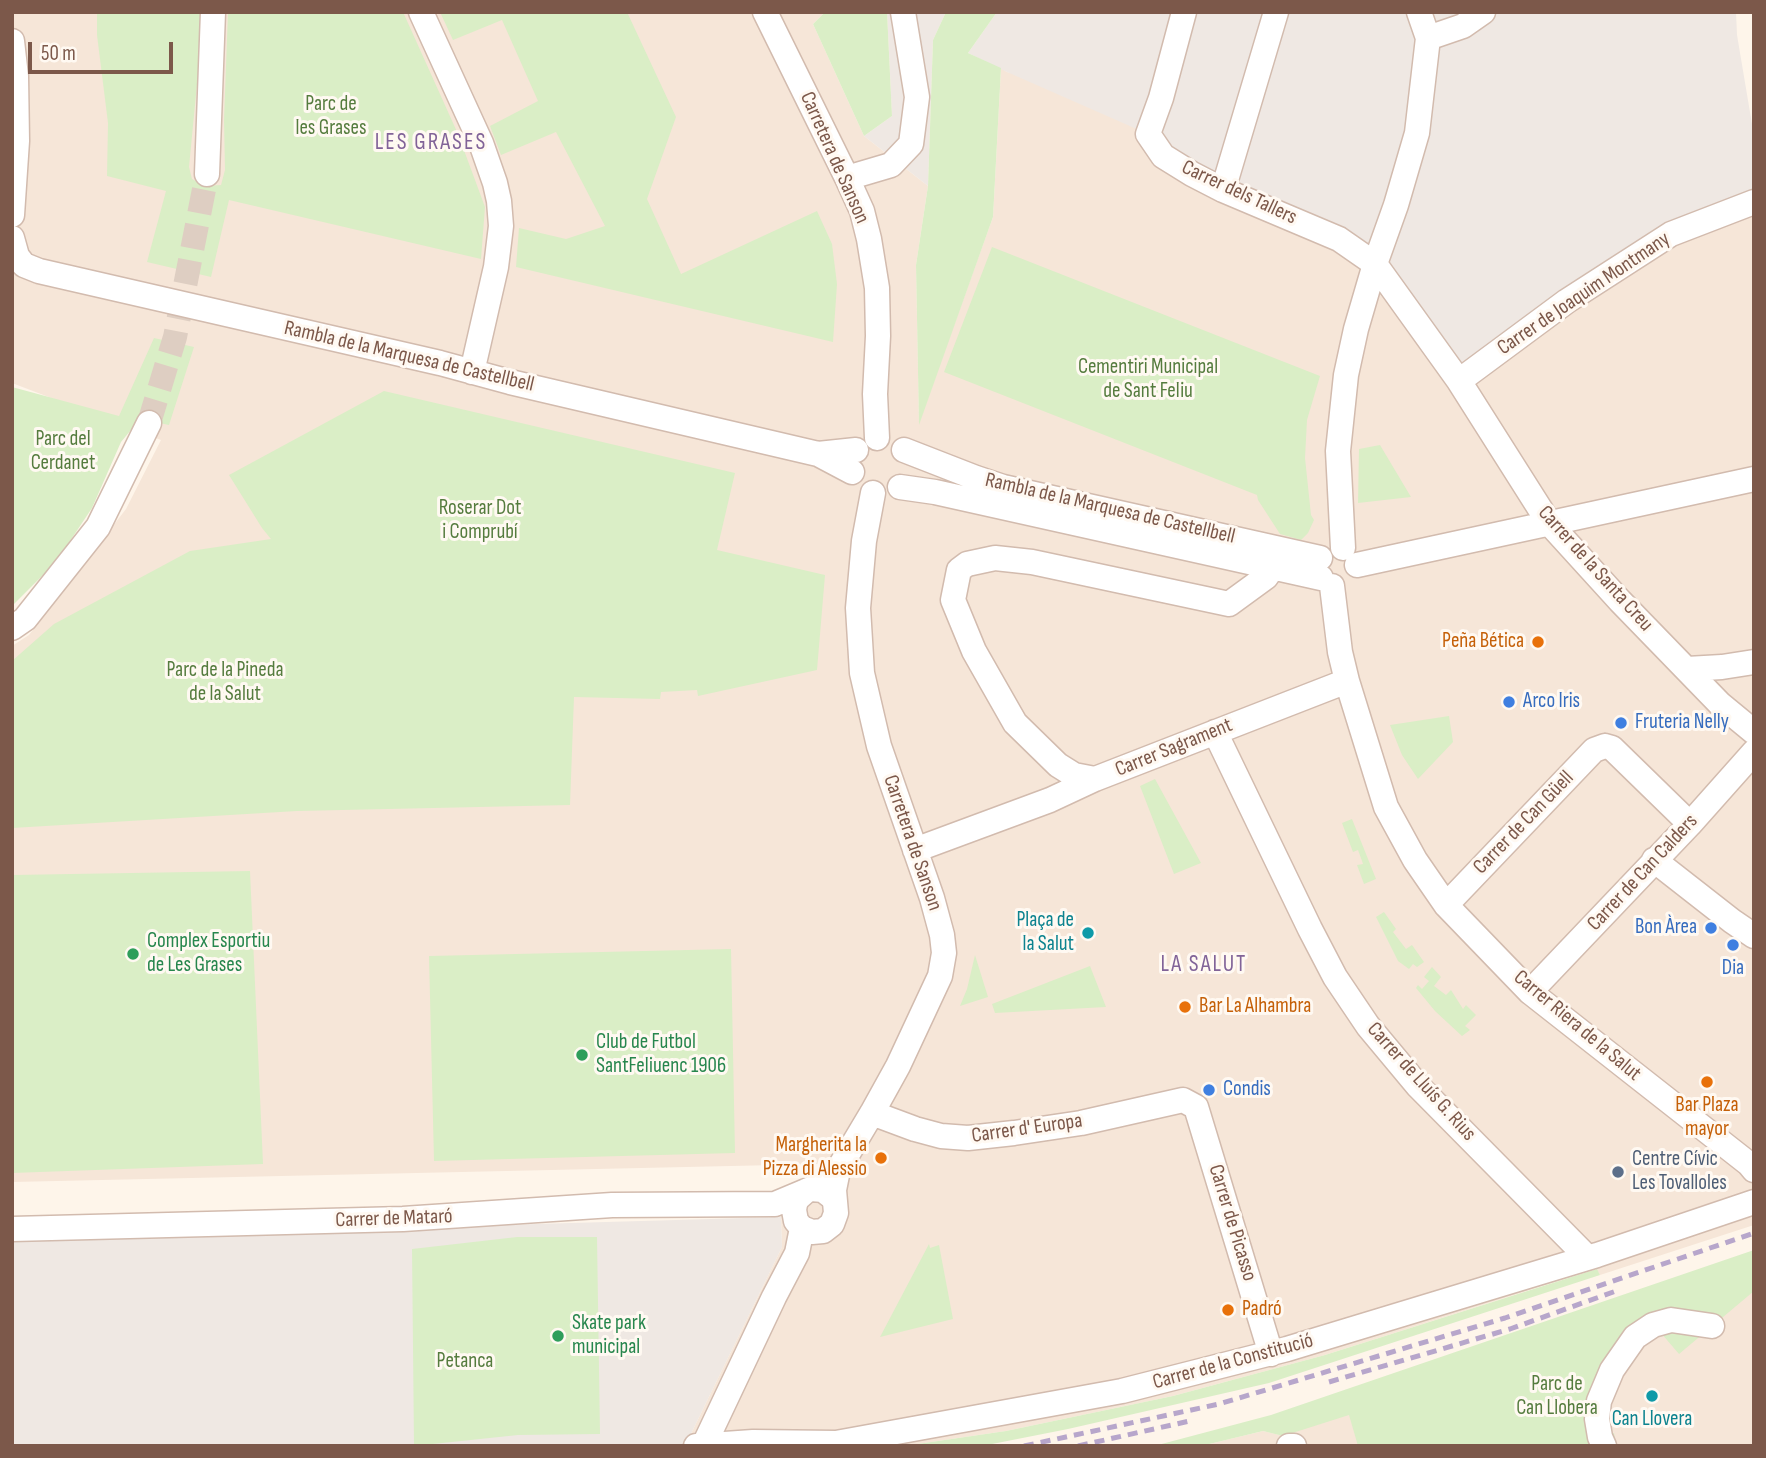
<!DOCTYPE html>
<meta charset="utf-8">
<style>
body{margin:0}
#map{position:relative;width:1766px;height:1458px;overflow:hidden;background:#fef5ea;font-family:"Sofia Sans Condensed",sans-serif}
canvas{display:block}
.frame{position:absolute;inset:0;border:14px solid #7c584a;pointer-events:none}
.scale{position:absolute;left:28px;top:42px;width:145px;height:32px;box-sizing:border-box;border:4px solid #7c584a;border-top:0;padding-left:9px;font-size:21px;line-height:24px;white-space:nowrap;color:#7c584a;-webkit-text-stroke:5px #fff9f2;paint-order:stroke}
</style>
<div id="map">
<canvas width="1766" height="1458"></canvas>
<div class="frame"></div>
<div class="scale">50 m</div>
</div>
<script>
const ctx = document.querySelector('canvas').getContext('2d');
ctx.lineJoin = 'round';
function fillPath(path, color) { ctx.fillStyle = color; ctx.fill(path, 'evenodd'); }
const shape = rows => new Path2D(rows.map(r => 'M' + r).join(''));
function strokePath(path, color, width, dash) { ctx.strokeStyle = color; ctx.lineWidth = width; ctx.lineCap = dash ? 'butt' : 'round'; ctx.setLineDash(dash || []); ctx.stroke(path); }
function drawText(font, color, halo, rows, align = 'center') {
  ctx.font = font + ' "Sofia Sans Condensed",sans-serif'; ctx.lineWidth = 6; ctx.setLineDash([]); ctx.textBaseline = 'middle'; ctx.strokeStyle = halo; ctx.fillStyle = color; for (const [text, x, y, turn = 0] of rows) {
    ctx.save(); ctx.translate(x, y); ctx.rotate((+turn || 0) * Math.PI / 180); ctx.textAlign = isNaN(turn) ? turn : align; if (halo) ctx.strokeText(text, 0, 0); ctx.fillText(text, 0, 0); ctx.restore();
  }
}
fillPath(shape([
 [12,12,825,12,813,24,864,136,928,186,916,265,919,422,993,217,1001,68,1007,72,1668,241,1754,203,1754,1225,1600,1275,1596,1269,1325,1355,1173,1396,1006,1431,904,1446,685,1446,782,1247,781,1217,821,1164,12,1182,12,646,29,635,126,509,161,440,12,383],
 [1754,1256,1754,1446,1201,1446,1263,1431,1284,1436]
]), '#f6e6d8');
fillPath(shape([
 [887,12,946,12,933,40,928,186,864,136,892,116],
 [997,12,1736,12,1737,35,1754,136,1754,203,1668,241,1459,381,1375,264,1223,190,1148,134,1007,72,968,53],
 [781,1217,782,1247,685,1446,12,1446,12,1239]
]), '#efe8e3');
fillPath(shape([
 [97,12,201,12,201,43,189,167,192,179,205,186,221,185,225,170,224,120,228,12,403,12,458,134,485,207,481,259,229,200,211,277,147,262,166,191,107,176,108,123,97,35],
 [440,12,627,12,676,117,647,199,681,274,817,211,832,244,837,284,833,342,516,267,519,228,566,239,605,226,556,132,501,155,490,126,538,101,502,20,453,40],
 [825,12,887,12,892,116,864,136,813,24],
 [946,12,997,12,968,53,1001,68,993,217,919,425,916,265,928,186,933,40],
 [992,247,1320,376,1307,420,1305,458,1311,515,1314,520,1308,533,1301,540,1280,534,1258,500,1257,495,944,372],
 [154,338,194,347,169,425,140,419,121,442,92,508,56,562,12,606,12,387,119,416],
 [384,391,735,473,717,550,825,575,817,670,698,696,697,690,661,692,660,699,574,697,570,805,297,811,12,828,12,661,54,624,190,551,271,539,262,528,229,475],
 [1380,445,1411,497,1358,503,1359,449],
 [1449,716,1453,742,1418,779,1402,755,1390,725],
 [1155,779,1201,863,1174,874,1140,786],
 [1352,819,1376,879,1364,884,1357,865,1363,864,1362,861,1358,850,1353,852,1342,823],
 [250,871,263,1164,12,1173,12,875],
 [1384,912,1396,929,1393,932,1406,949,1412,945,1424,962,1417,967,1413,964,1409,969,1398,961,1376,917],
 [731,949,735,1153,434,1161,429,956],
 [975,955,988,997,960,1006,967,989],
 [1090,966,1106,1007,995,1013,992,1004],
 [1432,967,1441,977,1434,986,1446,995,1451,990,1463,1009,1466,1005,1476,1015,1465,1026,1470,1030,1462,1036,1435,1011,1416,988,1418,985,1422,989,1429,981,1424,977],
 [517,1237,597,1237,600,1434,518,1435,414,1446,412,1249],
 [929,1244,930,1248,939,1245,953,1319,880,1337],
 [1754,1250,1754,1291,1679,1354,1661,1333,1630,1356,1605,1405,1609,1434,1614,1433,1616,1446,1358,1446,1349,1415,1283,1436,1263,1431,1201,1446,1154,1446,1271,1415],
 [1597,1269,1600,1275,1269,1383,1068,1429,982,1446,904,1446,1006,1431,1173,1396,1325,1355]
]), '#daeec6');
strokePath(shape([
 [149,423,175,337,207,174]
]), '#decec2', 24, [24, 12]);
const minor = shape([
 [421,12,481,143,495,183,499,201,501,226,496,267,472,372],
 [765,12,847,178,862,211,869,239,877,288,878,336,875,394,877,438],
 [1184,12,1161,98,1148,134,1163,156,1192,174,1223,190,1339,239,1375,264,1459,381,1549,523,1620,601,1720,704,1754,732],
 [1428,38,1463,26,1483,12],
 [12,41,16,76,17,141,12,215],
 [207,174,213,12],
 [847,178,891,165,911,144,917,97,903,12],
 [1223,190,1276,12],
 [12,238,17,256,24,265,39,271,440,363,510,382,818,454,852,472],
 [1459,381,1567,301,1671,234,1754,202],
 [904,450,976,478,1003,487,1320,558],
 [818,454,856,450],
 [900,487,935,492,1321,578],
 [1343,548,1338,451,1346,375,1356,329,1375,264,1396,205,1417,133,1428,38,1419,12],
 [1357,565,1754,479],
 [1273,567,1266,577,1229,604,1032,562,995,558,967,564,959,570,953,600,974,651,1015,723,1058,765,1074,775,1095,779,1347,681],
 [1332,586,1340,652,1347,681,1386,807,1415,860,1446,905,1530,992,1749,1164,1754,1170],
 [12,628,25,619,98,527,149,423],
 [1687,669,1722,667,1754,662],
 [1215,732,1310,929,1335,977,1368,1026,1418,1086,1587,1257],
 [1605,746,1612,748,1690,824],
 [915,850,1050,800,1095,779],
 [1654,860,1732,921,1754,936],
 [1446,905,1594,750,1605,746],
 [1530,992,1690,824,1754,752],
 [872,1113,915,1129,941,1136,968,1138,1014,1133,1081,1123,1183,1100,1196,1107,1271,1354],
 [811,1189,822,1183,838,1170,872,1113,898,1066,940,976,944,953,942,935,932,898,879,746,862,673,858,608,864,541,873,493],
 [835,1202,832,1197,823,1190,811,1189,806,1191,797,1199,795,1204,794,1210,796,1221,802,1228,812,1232,823,1231,832,1224,836,1213,834,1190,838,1170],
 [12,1229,403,1219,612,1205,775,1204,806,1191],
 [704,1445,774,1297,797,1253,802,1228],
 [696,1446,753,1442,836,1443,1122,1391,1287,1349,1597,1255,1754,1202],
 [1289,1446,1294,1446],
 [1604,1446,1600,1437,1597,1419,1599,1401,1612,1370,1635,1337,1653,1325,1671,1320,1712,1326]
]);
strokePath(minor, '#d2bbae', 27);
strokePath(minor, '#fff', 24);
strokePath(shape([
 [1329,1382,1510,1329,1616,1291],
 [1024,1446,1219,1404,1505,1318,1754,1233],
 [1078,1446,1194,1420]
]), '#b7a6cb', 5, [10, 7]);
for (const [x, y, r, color] of [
 [1538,642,7,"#e8710a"],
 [1509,702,7,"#3f7fe0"],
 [1621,723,7,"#3f7fe0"],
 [1711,928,7,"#3f7fe0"],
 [1088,933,7,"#0f9aa8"],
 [1733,945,7,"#3f7fe0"],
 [133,954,7,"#2e9e5b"],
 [1185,1007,7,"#e8710a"],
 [582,1055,7,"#2e9e5b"],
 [1707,1082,7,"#e8710a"],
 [1209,1090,7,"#3f7fe0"],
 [881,1158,7,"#e8710a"],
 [1618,1172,7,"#5c6f8a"],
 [1228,1310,7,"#e8710a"],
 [558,1336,7,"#2e9e5b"],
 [1652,1396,7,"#0f9aa8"]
]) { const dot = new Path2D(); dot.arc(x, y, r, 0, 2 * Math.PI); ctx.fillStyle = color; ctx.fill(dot); strokePath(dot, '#fff9f2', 2.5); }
drawText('21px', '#557c3e', '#fff9f2', [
 ["Parc de",331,105],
 ["les Grases",331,129],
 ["Cementiri Municipal",1148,368],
 ["de Sant Feliu",1148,392],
 ["Parc del",63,440],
 ["Cerdanet",63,464],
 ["Roserar Dot",480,509],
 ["i Comprubí",480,533],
 ["Parc de la Pineda",225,671],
 ["de la Salut",225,695],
 ["Petanca",465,1362],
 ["Parc de",1557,1385],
 ["Can Llobera",1557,1409]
]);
drawText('21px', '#7c584a', '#fff9f2', [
 ["Carretera de Sanson",834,158,66],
 ["Carrer dels Tallers",1239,193,25],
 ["Carrer de Joaquim Montmany",1584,294,-34],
 ["Rambla de la Marquesa de Castellbell",409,357,13],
 ["Rambla de la Marquesa de Castellbell",1110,509,13],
 ["Carrer de la Santa Creu",1595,569,48],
 ["Carrer Sagrament",1174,748,-22],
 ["Carrer de Can Güell",1524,823,-46],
 ["Carretera de Sanson",912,843,71],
 ["Carrer de Can Calders",1643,873,-47],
 ["Carrer Riera de la Salut",1577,1026,40],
 ["Carrer de Lluís G. Rius",1421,1082,48],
 ["Carrer d' Europa",1027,1129,-8],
 ["Carrer de Mataró",394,1219,-2],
 ["Carrer de Picasso",1232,1223,73],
 ["Carrer de la Constitució",1233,1362,-15]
]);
drawText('21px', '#c56008', '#fff9f2', [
 ["Peña Bética",1524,642],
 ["Bar La Alhambra",1199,1007,"left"],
 ["Bar Plaza",1707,1106,"center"],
 ["mayor",1707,1130,"center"],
 ["Margherita la",867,1146],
 ["Pizza di Alessio",867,1170],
 ["Padró",1242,1310,"left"]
], 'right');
drawText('21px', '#366cbe', '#fff9f2', [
 ["Arco Iris",1523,702],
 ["Fruteria Nelly",1635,723],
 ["Bon Àrea",1697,928,"right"],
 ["Dia",1733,969,"center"],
 ["Condis",1223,1090]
], 'left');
drawText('21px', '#0d838f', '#fff9f2', [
 ["Plaça de",1074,921],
 ["la Salut",1074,945],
 ["Can Llovera",1652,1420,"center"]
], 'right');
drawText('21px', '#27864d', '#fff9f2', [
 ["Complex Esportiu",147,942],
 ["de Les Grases",147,966],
 ["Club de Futbol",596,1043],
 ["SantFeliuenc 1906",596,1067],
 ["Skate park",572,1324],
 ["municipal",572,1348]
], 'left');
drawText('21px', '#4e5e75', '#fff9f2', [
 ["Centre Cívic",1632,1160],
 ["Les Tovalloles",1632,1184]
], 'left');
ctx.letterSpacing = '2px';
drawText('23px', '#816398', '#fff9f2', [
 ["LES GRASES",431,143],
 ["LA SALUT",1204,965]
]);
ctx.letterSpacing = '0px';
</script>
